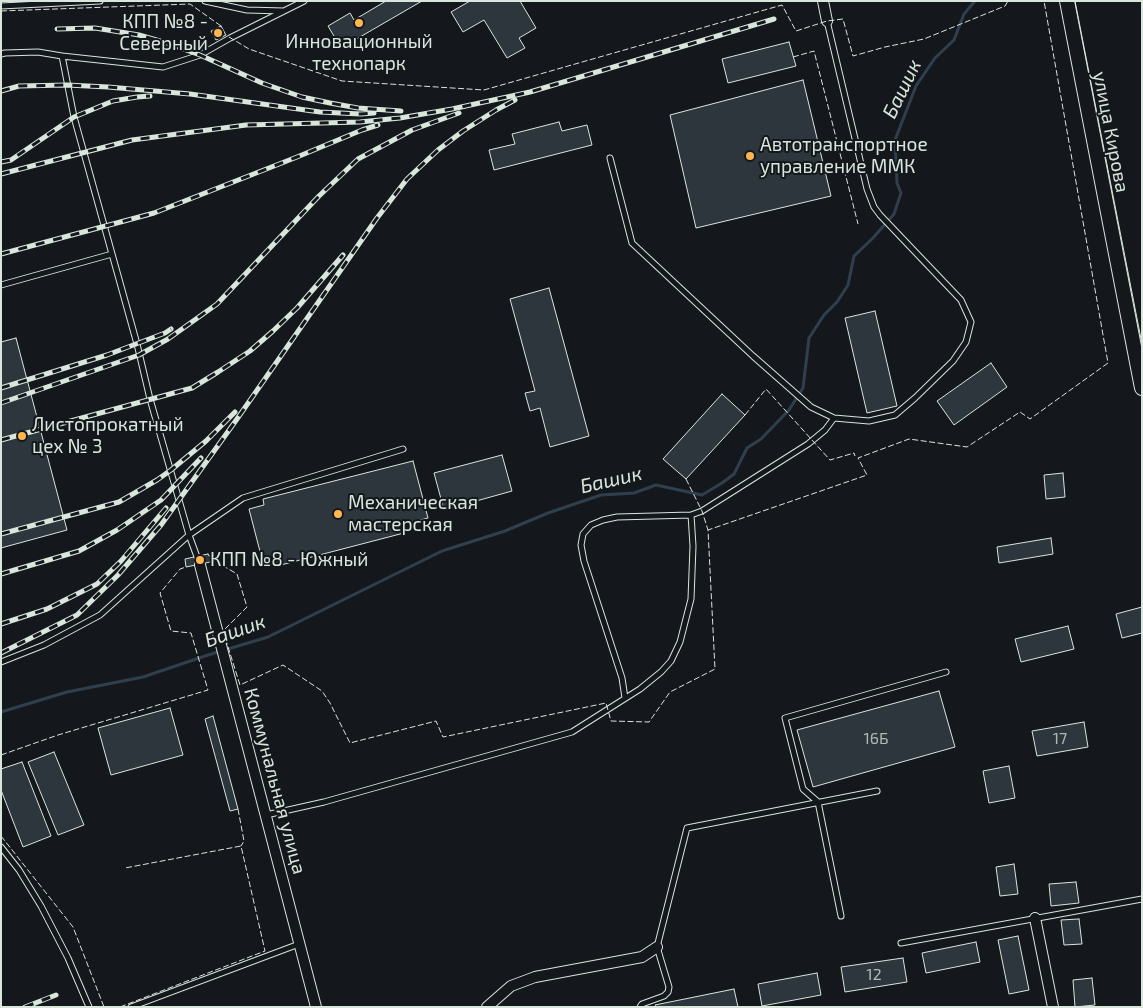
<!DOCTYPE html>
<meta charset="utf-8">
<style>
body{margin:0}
#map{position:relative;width:1143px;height:1008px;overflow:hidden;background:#14181c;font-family:"Exo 2",sans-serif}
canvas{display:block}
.frame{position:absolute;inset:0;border:2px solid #d8e6dc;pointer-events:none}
</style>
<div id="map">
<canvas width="1143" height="1008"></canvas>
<div class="frame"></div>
</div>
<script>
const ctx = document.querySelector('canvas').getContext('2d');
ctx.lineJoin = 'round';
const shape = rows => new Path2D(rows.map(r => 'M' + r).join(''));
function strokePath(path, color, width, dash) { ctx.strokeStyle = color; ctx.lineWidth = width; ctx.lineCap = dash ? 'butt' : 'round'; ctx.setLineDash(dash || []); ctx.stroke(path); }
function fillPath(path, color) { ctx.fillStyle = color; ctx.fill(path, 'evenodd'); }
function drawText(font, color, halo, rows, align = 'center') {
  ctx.font = font + ' "Exo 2",sans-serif'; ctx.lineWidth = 4; ctx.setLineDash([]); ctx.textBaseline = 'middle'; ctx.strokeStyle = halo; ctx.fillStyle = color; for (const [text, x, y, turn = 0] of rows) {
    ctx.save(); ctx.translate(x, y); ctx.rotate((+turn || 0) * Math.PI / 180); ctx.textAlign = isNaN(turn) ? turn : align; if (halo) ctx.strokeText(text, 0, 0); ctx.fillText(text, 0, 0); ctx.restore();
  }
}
strokePath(shape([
 [1,712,67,692,143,677,208,655,268,637,442,551,505,531,548,513,601,495,634,493,656,485,702,495,722,483,734,474,747,448,761,439,789,410,803,388,809,338,824,315,837,302,848,285,854,256,873,238,894,214,901,193,897,183,895,140,916,86,935,58,954,40,964,14,975,1]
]), '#2f3f4d', 3);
const building = shape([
 [386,1,422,1,341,48,328,26,350,13,354,20,386,1],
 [470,1,520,1,536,28,519,38,525,48,507,58,484,20,463,32,451,12,470,1],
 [221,26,226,35,216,40,211,31,221,26],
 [789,42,796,66,728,83,722,59,789,42],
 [803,80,831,196,696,228,670,115,803,80],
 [559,122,562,131,587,125,592,145,494,170,489,150,515,144,512,134,559,122],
 [549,288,589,436,550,447,540,408,530,411,525,393,535,391,510,299,549,288],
 [875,311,897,406,867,413,845,318,875,311],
 [16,338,67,530,1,548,1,342,16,338],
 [991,363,1007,387,954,425,937,401,991,363],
 [722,394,745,415,686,479,663,459,722,394],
 [502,455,512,491,444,510,434,473,502,455],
 [413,461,428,518,402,525,404,533,277,566,277,564,264,567,249,509,264,505,263,499,413,461],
 [1063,473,1065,497,1046,499,1044,475,1063,473],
 [1051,538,1053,554,999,563,997,547,1051,538],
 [208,554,209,556,213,555,215,561,186,567,185,559,208,554],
 [1142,607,1142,633,1122,638,1116,614,1142,607],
 [1068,626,1074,649,1021,662,1015,639,1068,626],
 [939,691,955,747,813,787,797,730,939,691],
 [170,708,183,755,111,775,98,728,170,708],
 [213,716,238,809,230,811,205,719,213,716],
 [1084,722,1088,747,1037,756,1032,731,1084,722],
 [54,752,84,825,58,835,28,762,54,752],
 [22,762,51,836,23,847,1,790,1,769,22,762],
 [1009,766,1015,798,989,803,983,771,1009,766],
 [1014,864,1018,894,1000,896,996,867,1014,864],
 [1076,882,1079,903,1051,906,1049,884,1076,882],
 [1079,919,1082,944,1064,945,1061,920,1079,919],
 [1018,936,1029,990,1009,994,998,940,1018,936],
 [976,942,980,962,926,973,922,953,976,942],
 [903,958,907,982,845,992,841,967,903,958],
 [817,973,821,995,762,1006,758,984,817,973],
 [1092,978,1095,1005,1075,1007,1073,980,1092,978],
 [734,989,738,1007,656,1007,655,1005,734,989]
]);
fillPath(building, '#2c363c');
strokePath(building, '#d8e6dc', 1);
const service = shape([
 [205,1,247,10,284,11,304,1],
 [1,6,100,1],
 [1,54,5,53,38,52,62,56],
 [610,158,632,243,753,356,811,407,834,418,869,421,895,415,915,398,953,361,966,342,971,322,961,300,880,215,874,207,867,189,827,21],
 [1,285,112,254],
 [200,565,189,535,150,399,137,344,74,117,62,56,163,67,200,55,230,38,284,11],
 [1,662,44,645,100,615,189,535,243,498,403,449],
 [625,698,622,678,584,561,581,545,583,534,591,525,603,520,617,517,691,515,702,511,808,444,825,430,834,418],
 [266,815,324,802,572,732,640,689,661,672,671,661,680,642,691,599,693,546,691,515],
 [1,847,19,870,41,906,68,958,89,1007],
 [841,916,818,802,803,789,785,718,946,672],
 [901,943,1142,899],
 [131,1007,299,944],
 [640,1007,642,1004,664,996,668,992,669,987,657,947,687,828,877,791]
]);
const minor = shape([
 [823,1,827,21],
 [200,565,316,1007],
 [1035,918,1053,1007],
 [487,1007,511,986,535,977,642,957,657,947]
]);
const secondary = shape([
 [1067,1,1142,388]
]);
strokePath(service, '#d8e6dc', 7);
strokePath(minor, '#d8e6dc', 12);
strokePath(secondary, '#d8e6dc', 16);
strokePath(service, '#14181c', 5);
strokePath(minor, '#14181c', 10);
strokePath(secondary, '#14181c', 14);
strokePath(shape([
 [1075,1,1142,344]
]), '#d8e6dc', 1);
const rail = shape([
 [57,29,95,28,139,35,167,43,200,55,262,83,302,97,330,103,358,108,401,111],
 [1,91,19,86,67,85,108,87,190,94,320,112,361,114,374,113],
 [1,162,11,160,74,117,113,101,137,97,150,96],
 [1,174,132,140,246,125,360,122,400,118,452,109,530,92,774,19],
 [1,254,154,213,297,157,362,130,378,125],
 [1,388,107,355,165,333,171,329],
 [1,403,139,355,168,339,217,304,319,196,358,159,412,130,459,113],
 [1,440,192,388,218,372,250,351,273,331,297,308,343,255],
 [1,534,119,502,157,480,171,470,206,441,235,412],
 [1,574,79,551,117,530,161,500,201,458],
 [1,624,47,609,97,584,121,561,166,508],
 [1,653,77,615,118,575,161,525,237,419,377,218,407,179,438,150,463,131,496,110,515,100],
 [25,1007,56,995]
]);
strokePath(rail, '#d8e6dc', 5);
strokePath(rail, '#14181c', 3, [9]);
strokePath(shape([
 [1,11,190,4,221,26],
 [229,37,249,49,342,81,484,90,782,5,796,31,827,21,843,19,853,56,885,47,924,39,1005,6,1008,1],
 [793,57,814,51,858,224],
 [745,415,766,389,830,460,854,453,855,456],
 [686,479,702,511,708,530],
 [215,561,237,574,247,607,223,631,240,685,283,665,322,691,330,703,350,743,436,721,443,737,606,703,611,721,649,722,670,692,715,669,708,530,867,475,858,458,909,439,967,447,1020,412,1030,419,1108,363,1044,1],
 [1,755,58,735,208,690,191,633,171,631,160,593,180,569,186,567],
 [238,809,244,841,241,846],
 [1,836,73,927,104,1007],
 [120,1007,265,951,241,846,125,868]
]), '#d8e6dc', 1, [6, 2.5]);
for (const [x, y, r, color] of [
 [359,23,5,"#ffb74d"],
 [218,33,5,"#ffb74d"],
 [750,156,5,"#ffb74d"],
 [22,436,5,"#ffb74d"],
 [338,514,5,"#ffb74d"],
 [200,560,5,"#ffb74d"]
]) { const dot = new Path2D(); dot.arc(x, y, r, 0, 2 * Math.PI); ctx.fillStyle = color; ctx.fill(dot); strokePath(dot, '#14181c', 2); }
drawText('16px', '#adbab4', null, [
 ["16Б",876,739],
 ["17",1060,739],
 ["12",874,975]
]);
drawText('19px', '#d8e6dc', '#14181c', [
 ["КПП №8 -",208,22,"right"],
 ["Северный",208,44,"right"],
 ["Инновационный",359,42,"center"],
 ["технопарк",359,64,"center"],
 ["Автотранспортное",760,145],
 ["управление ММК",760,167],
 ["Листопрокатный",32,425],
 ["цех № 3",32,447],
 ["Механическая",348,503],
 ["мастерская",348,525],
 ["КПП №8 - Южный",210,560]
], 'left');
drawText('19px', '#d8e6dc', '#14181c', [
 ["улица Кирова",1111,132,79],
 ["Коммунальная улица",275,781,75]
]);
drawText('italic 20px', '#d8e6dc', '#14181c', [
 ["Башик",902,89,-64],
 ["Башик",611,480,-13],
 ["Башик",235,631,-19]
]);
</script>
